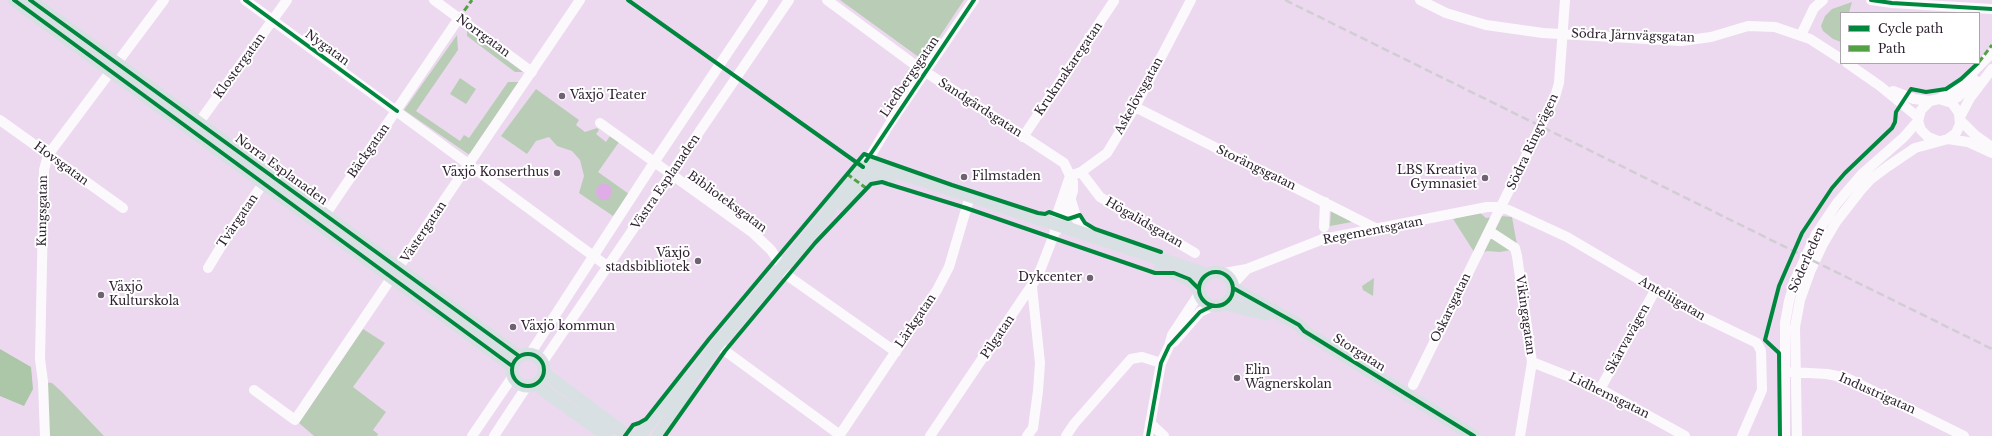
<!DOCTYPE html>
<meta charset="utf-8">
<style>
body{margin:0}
#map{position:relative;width:1992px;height:436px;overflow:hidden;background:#ecd9ef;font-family:"Libre Baskerville",serif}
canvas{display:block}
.legend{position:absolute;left:1840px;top:12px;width:140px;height:52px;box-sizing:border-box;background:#fff;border:1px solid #aba6ac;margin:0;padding:5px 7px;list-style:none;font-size:12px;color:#2e2130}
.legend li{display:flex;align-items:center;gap:8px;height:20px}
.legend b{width:20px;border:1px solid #aba6ac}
</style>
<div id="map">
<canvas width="1992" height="436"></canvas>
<ul class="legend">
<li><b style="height:5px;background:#00873e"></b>Cycle path</li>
<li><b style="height:5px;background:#52a244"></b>Path</li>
</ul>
</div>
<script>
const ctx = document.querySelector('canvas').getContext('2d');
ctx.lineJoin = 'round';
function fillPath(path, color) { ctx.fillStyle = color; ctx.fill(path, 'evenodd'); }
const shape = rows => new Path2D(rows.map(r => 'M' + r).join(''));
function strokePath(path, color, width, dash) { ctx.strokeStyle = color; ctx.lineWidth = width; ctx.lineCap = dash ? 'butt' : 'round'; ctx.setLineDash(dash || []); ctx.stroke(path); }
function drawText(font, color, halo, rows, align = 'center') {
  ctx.font = font + ' "Libre Baskerville",serif'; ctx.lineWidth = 4; ctx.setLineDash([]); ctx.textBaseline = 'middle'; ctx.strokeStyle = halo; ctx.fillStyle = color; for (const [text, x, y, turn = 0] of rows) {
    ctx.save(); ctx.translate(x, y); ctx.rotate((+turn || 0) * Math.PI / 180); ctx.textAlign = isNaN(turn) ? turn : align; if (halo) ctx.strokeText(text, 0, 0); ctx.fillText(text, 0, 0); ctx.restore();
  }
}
fillPath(shape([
 [840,0,964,0,926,57,920,58],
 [1852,2,1849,13,1841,13,1841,42,1833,39,1823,31,1821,26,1825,16,1832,9],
 [467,30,523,72,515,72,467,36],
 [457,35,458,50,416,111,460,141,464,135,469,138,508,82,523,82,471,156,404,110],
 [460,78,476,89,466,104,450,94],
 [536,89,579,120,576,125,585,132,597,128,599,130,596,134,606,142,610,136,619,142,598,172,629,194,613,216,579,193,584,176,580,160,572,151,557,146,549,137,536,141,527,154,501,136],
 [1331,210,1352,222,1330,226],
 [1479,212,1486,218,1501,216,1512,217,1517,245,1511,250,1500,252,1487,251,1476,255,1453,219],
 [1374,278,1373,296,1363,290,1362,286],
 [363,329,385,343,353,387,386,412,373,430,378,434,377,436,314,436,299,423],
 [43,382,52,383,62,392,104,436,45,436]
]), '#b9cdb6');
fillPath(shape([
 [0,349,31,367,33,389,24,406,0,396]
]), '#abc7a8');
fillPath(shape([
 '596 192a8 8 0 1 1 16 0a8 8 0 1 1-16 0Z'
]), '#dface7');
strokePath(shape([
 [245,0,607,266],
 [434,0,532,72],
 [827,0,915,65,1064,163,1073,182,1073,191,1062,226,1055,232],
 [1420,0,1446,13,1486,25,1543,33,1681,41,1711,37,1748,26,1775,27,1810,39,1841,59],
 [1871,0,1892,3,1992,9],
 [1801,35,1814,8,1823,0],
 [1847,63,1880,86,1919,118],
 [1893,91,1914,99,1930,101],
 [1948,101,1958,97,1975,80],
 [1135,107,1377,229],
 [1960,117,1970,98,1992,69],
 [0,120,123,208],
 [1960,120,1975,135,1992,147],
 [600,123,753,233,771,250,788,276,896,352],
 [195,128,287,0],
 [1023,137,1114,1],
 [1948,139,1968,142,1992,153],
 [1938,141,1928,137,1921,130,1918,121,1921,110,1930,101,1939,99,1957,88,1992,53],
 [862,170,889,125,974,0],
 [1081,172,1100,197,1195,253],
 [1070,176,1081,172,1107,153,1135,107,1191,0],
 [1071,200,1077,220,1084,228,1094,233],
 [321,221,459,18],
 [1324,227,1325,202],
 [1489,231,1515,248,1517,256,1532,362,1520,436],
 [208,268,231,230,267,178],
 [1224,273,1247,269,1323,239,1487,207,1502,207,1567,237,1701,316,1757,343,1761,351,1762,390,1742,436],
 [1233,284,1247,269],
 [1174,342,1200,312,1212,306],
 [717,345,840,435],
 [530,354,655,161,763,0],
 [1532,362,1600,389,1685,436],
 [542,363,789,0],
 [1791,372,1827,374,1847,378,1964,436],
 [1413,385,1555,97,1559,83,1565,0],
 [1600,389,1656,289],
 [254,390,295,420,580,0],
 [1150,423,1164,436],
 [45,436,43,382,40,359,44,170,48,155,164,0],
 [472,436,513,376],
 [494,436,527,386],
 [839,436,937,290,949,267,970,196],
 [930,436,1038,276,1055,232,1054,223,1070,176],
 [1027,436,1033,428,1038,391,1040,363,1032,287],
 [1066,436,1074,424,1131,359,1142,357,1161,363],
 [1148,436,1161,363,1169,346,1172,335,1199,294],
 [1785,436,1785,323,1789,301,1795,280,1816,234,1837,203,1862,174,1904,137,1918,121],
 [1797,436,1795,327,1800,300,1810,272,1823,244,1836,222,1861,190,1871,179,1887,167,1915,148,1948,139,1956,133,1960,124,1959,113,1952,103,1939,99]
]), '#fcf9fd', 10);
strokePath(shape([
 [14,0,512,366],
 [30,0,519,356],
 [842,204,868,175,876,174,890,179],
 [1160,267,1189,279,1198,288],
 '1199 289a17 17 0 1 1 34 0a17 17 0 1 1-34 0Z',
 [1233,288,1299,325,1304,331,1474,436],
 [1225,304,1266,314],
 '512 370a16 16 0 1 1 32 0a16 16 0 1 1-32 0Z',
 [544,373,628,436],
 [535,384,607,436],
 [639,436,679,385,690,380,717,345,829,212,832,203,857,172,868,165,877,166,934,184,1206,274],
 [658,436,688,392,690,380]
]), '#d9e0e3', 13);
strokePath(shape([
 [1285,0,1992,349]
]), '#d2cdd4', 2.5, [8, 4]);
strokePath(shape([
 [459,18,472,0],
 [1979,62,1992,45],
 [847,174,866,188]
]), '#52a244', 3, [6, 3]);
strokePath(shape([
 [14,0,512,366],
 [30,0,519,356],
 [245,0,397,111],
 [628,0,863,167],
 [1871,0,1892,3,1992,9],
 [866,161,974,0],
 '1199 289a17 17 0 1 1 34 0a17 17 0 1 1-34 0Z',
 [1233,288,1299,325,1304,331,1474,436],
 '512 370a16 16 0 1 1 32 0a16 16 0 1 1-32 0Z',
 [625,436,633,425,639,423,646,419,709,339,864,154,952,185,1038,213,1045,214,1049,212,1068,219,1080,215,1085,223,1095,229,1161,252],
 [665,436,725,351,815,243,871,184,882,182,888,184,966,208,1155,273,1174,273,1189,279,1198,288],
 [1148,436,1161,363,1169,346,1200,312,1212,306],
 [1780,436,1779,353,1765,340,1779,286,1802,233,1832,188,1845,173,1892,128,1895,122,1896,112,1911,89,1926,92,1946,89,1961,79,1978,63]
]), '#00873e', 4);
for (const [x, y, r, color] of [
 [562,96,4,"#706173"],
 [557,173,4,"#706173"],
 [964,177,4,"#706173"],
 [1485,178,4,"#706173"],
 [698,261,4,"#706173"],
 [1090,278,4,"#706173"],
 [101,295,4,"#706173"],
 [513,327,4,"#706173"],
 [1237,378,4,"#706173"]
]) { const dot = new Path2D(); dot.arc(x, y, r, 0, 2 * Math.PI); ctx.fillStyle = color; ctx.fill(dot); strokePath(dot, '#fff', 1.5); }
drawText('12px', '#2e2130', '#fff', [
 ["Norrgatan",483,36,36],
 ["Södra Järnvägsgatan",1633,36,2],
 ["Nygatan",327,48,36],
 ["Klostergatan",240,66,-54],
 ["Krukmakaregatan",1069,69,-56],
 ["Liedbergsgatan",910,77,-56],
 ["Askelövsgatan",1139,96,-61],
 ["Sandgärdsgatan",980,108,33],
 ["Södra Ringvägen",1533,142,-65],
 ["Bäckgatan",369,151,-55],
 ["Hovsgatan",61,164,36],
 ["Storängsgatan",1256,168,26],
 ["Norra Esplanaden",281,170,36],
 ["Västra Esplanaden",666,182,-56],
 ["Biblioteksgatan",727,202,36],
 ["Kungsgatan",43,211,-89],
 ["Tvärgatan",238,221,-56],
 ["Högalidsgatan",1144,223,30],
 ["Regementsgatan",1373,231,-11],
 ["Västergatan",424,232,-56],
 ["Söderleden",1807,260,-66],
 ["Anteliigatan",1672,299,30],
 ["Oskarsgatan",1451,308,-64],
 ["Vikingagatan",1525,315,82],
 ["Lärkgatan",916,321,-56],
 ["Pilgatan",998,337,-56],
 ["Skärvavägen",1628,339,-61],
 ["Storgatan",1359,353,32],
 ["Industrigatan",1877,394,24],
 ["Lidhemsgatan",1609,396,26]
]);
drawText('12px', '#2e2130', '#fff', [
 ["Växjö Teater",570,96],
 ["LBS Kreativa",1477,171,"right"],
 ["Gymnasiet",1477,185,"right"],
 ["Växjö Konserthus",549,173,"right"],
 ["Filmstaden",972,177],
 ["Växjö",690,254,"right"],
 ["stadsbibliotek",690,268,"right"],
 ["Dykcenter",1082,278,"right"],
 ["Växjö",109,288],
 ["Kulturskola",109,302],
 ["Växjö kommun",521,327],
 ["Elin",1245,371],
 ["Wägnerskolan",1245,385]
], 'left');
</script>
